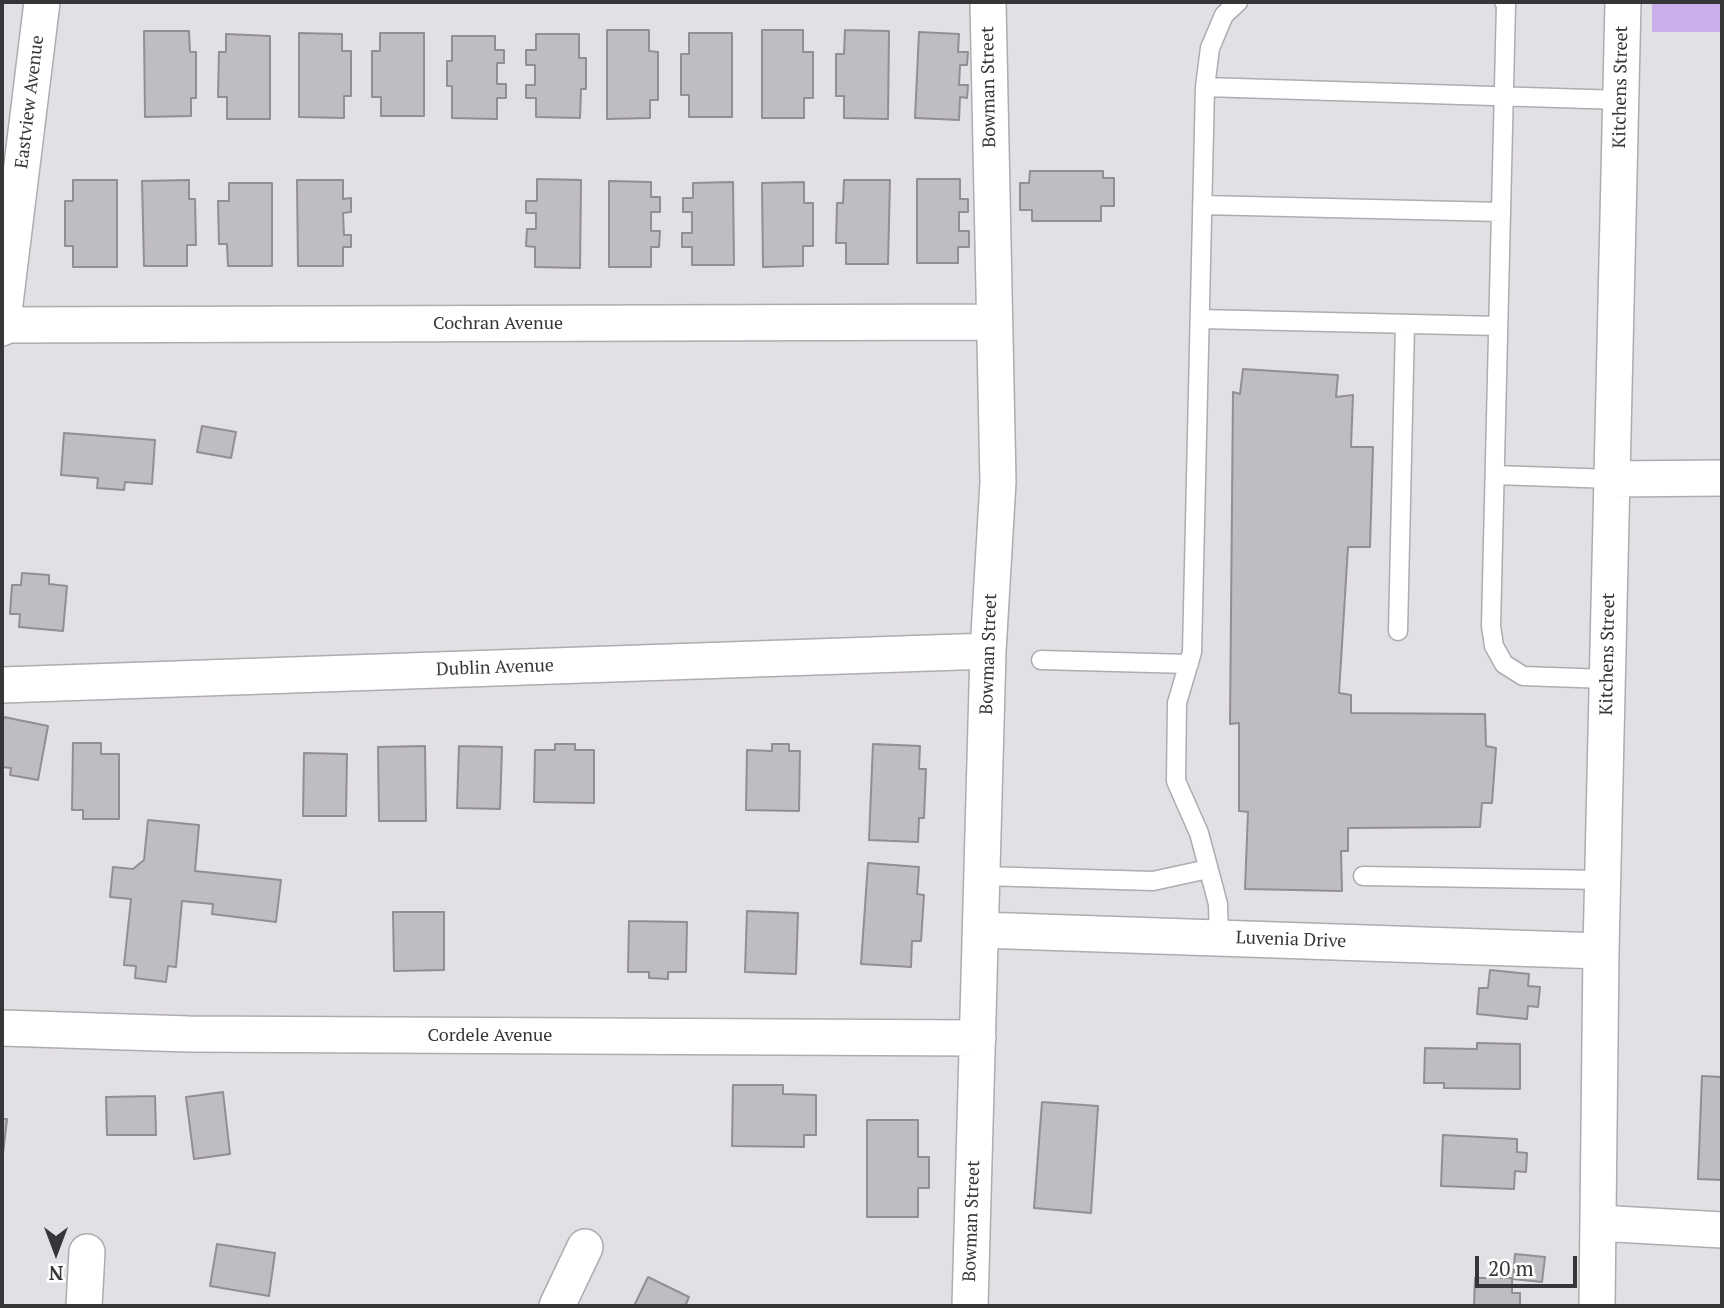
<!DOCTYPE html>
<style>
body{margin:0}
#map{position:relative;width:1724px;height:1308px;overflow:hidden;background:#e2dfe5;font-family:"PT Serif",serif}
canvas{display:block}
.frame{position:absolute;inset:0;border:4px solid #363538;pointer-events:none}
.north{position:absolute;left:21px;top:1217px;width:70px;height:70px;-webkit-text-stroke:5px #fff;paint-order:stroke;rotate:180deg;font-size:19px;font-weight:700;line-height:28px;text-align:center;color:#363538}
.north::after{content:'';display:block;margin:auto;width:24px;height:32px;background:#363538;clip-path:polygon(50% 0,100% 100%,50% 72%,0 100%)}
.scale{position:absolute;left:1475px;top:1256px;width:102px;height:32px;box-sizing:border-box;border:4px solid #363538;border-top:0;padding-left:9px;font-size:21px;line-height:24px;white-space:nowrap;color:#363538;-webkit-text-stroke:5px #fff;paint-order:stroke}
</style>
<div id="map">
<canvas width="1724" height="1308"></canvas>
<div class="frame"></div>
<div class="north">N</div>
<div class="scale">20 m</div>
</div>
<script>
const ctx = document.querySelector('canvas').getContext('2d');
ctx.lineJoin = 'round';
function fillPath(path, color) { ctx.fillStyle = color; ctx.fill(path, 'evenodd'); }
const shape = rows => new Path2D(rows.map(r => 'M' + r).join(''));
function strokePath(path, color, width, dash) { ctx.strokeStyle = color; ctx.lineWidth = width; ctx.lineCap = dash ? 'butt' : 'round'; ctx.setLineDash(dash || []); ctx.stroke(path); }
function drawText(font, color, halo, rows, align = 'center') {
  ctx.font = font + ' "PT Serif",serif'; ctx.lineWidth = 7; ctx.setLineDash([]); ctx.textBaseline = 'middle'; ctx.strokeStyle = halo; ctx.fillStyle = color; for (const [text, x, y, turn = 0] of rows) {
    ctx.save(); ctx.translate(x, y); ctx.rotate((+turn || 0) * Math.PI / 180); ctx.textAlign = isNaN(turn) ? turn : align; if (halo) ctx.strokeText(text, 0, 0); ctx.fillText(text, 0, 0); ctx.restore();
  }
}
fillPath(shape([
 [1652,2,1722,2,1722,32,1652,32]
]), '#caaee9');
const building = shape([
 [607,30,649,30,649,51,658,52,658,100,650,100,650,118,607,119,607,30],
 [762,30,803,30,803,52,813,52,813,98,804,98,804,118,762,118,762,30],
 [845,30,889,31,888,119,844,118,844,96,836,96,836,54,844,54,845,30],
 [144,31,189,31,190,52,196,52,196,98,191,98,191,116,145,117,144,31],
 [919,32,959,34,958,52,968,52,967,65,960,65,959,85,968,85,967,98,960,97,959,120,915,118,919,32],
 [299,33,342,34,342,51,351,51,351,96,344,96,344,118,299,117,299,33],
 [380,33,424,33,424,116,381,116,381,97,372,97,372,51,380,51,380,33],
 [689,33,732,33,732,117,689,117,689,95,681,95,681,54,689,54,689,33],
 [226,34,270,36,270,119,227,119,227,97,218,97,219,52,226,52,226,34],
 [536,34,579,34,579,58,586,58,586,89,581,89,580,118,536,117,536,98,526,98,526,85,535,85,535,65,526,65,526,50,536,50,536,34],
 [452,36,495,36,495,50,504,50,504,63,497,63,497,84,506,84,506,98,497,98,497,119,452,118,452,86,447,86,447,61,452,61,452,36],
 [1030,171,1103,171,1103,178,1114,178,1114,206,1101,206,1101,221,1032,221,1032,210,1020,210,1020,183,1029,183,1030,171],
 [537,179,581,180,580,268,535,267,535,247,526,246,527,229,536,229,536,213,526,213,526,201,537,201,537,179],
 [917,179,960,179,960,199,968,199,968,212,959,212,959,231,969,231,969,247,958,247,958,263,917,263,917,179],
 [73,180,117,180,117,267,73,267,73,246,65,246,65,201,73,201,73,180],
 [189,180,189,199,195,199,196,245,187,245,187,266,144,266,142,181,189,180],
 [297,180,343,180,343,199,351,198,351,212,343,213,344,235,351,235,351,247,343,247,343,266,298,266,297,180],
 [844,180,890,180,888,264,846,264,846,243,836,243,837,203,843,203,844,180],
 [609,181,651,182,651,197,660,197,660,212,651,212,651,231,660,231,659,247,651,247,651,267,609,267,609,181],
 [733,182,734,265,692,265,692,247,682,247,682,233,692,233,692,212,683,212,683,198,693,198,693,183,733,182],
 [804,182,804,203,813,203,813,246,803,246,803,266,763,267,762,183,804,182],
 [229,183,272,183,272,266,228,266,227,244,219,244,218,201,229,201,229,183],
 [1243,369,1338,375,1336,397,1353,395,1351,447,1373,447,1370,547,1348,547,1339,693,1351,695,1351,713,1485,714,1486,746,1496,748,1492,803,1482,803,1480,827,1348,828,1348,851,1341,851,1342,891,1245,889,1248,812,1239,811,1239,723,1230,724,1233,392,1240,394,1243,369],
 [202,426,236,432,231,458,197,452,202,426],
 [64,433,155,440,152,484,125,482,124,490,97,488,98,478,61,475,64,433],
 [22,573,49,575,49,584,67,586,63,631,19,627,20,614,10,614,12,585,21,585,22,573],
 [4,717,48,726,38,780,10,775,11,768,2,767,2,725,4,717],
 [73,743,101,743,101,754,119,754,119,819,83,819,83,810,72,810,73,743],
 [555,744,575,744,575,750,594,750,594,803,534,802,535,750,555,750,555,744],
 [772,744,789,744,789,751,800,751,799,811,746,810,747,750,772,751,772,744],
 [873,744,920,746,919,769,926,769,924,818,919,818,918,842,869,840,873,744],
 [425,746,426,821,379,821,378,747,425,746],
 [459,746,502,747,500,809,457,808,459,746],
 [304,753,347,754,346,816,303,816,304,753],
 [148,820,199,825,195,871,281,880,276,922,212,914,213,904,182,901,176,967,168,966,166,982,135,978,136,966,124,965,131,899,110,897,113,867,133,869,144,860,148,820],
 [868,863,919,867,917,894,924,895,921,941,912,941,911,967,861,964,868,863],
 [747,911,798,913,796,974,745,972,747,911],
 [393,912,444,912,444,970,394,971,393,912],
 [629,921,687,922,686,972,668,972,668,979,649,978,649,972,628,972,629,921],
 [1490,970,1529,974,1528,986,1540,987,1538,1007,1528,1006,1527,1019,1477,1014,1479,988,1488,988,1490,970],
 [1477,1043,1520,1044,1520,1089,1444,1088,1444,1083,1424,1083,1425,1048,1477,1049,1477,1043],
 [1702,1076,1722,1077,1722,1180,1698,1179,1702,1076],
 [733,1085,783,1085,783,1094,816,1095,816,1135,804,1135,804,1147,732,1146,733,1085],
 [223,1092,230,1154,194,1159,186,1097,223,1092],
 [155,1096,156,1135,107,1135,106,1097,155,1096],
 [1042,1102,1098,1106,1091,1213,1034,1208,1042,1102],
 [2,1119,7,1119,2,1162,2,1119],
 [867,1120,918,1120,918,1157,929,1157,929,1188,918,1188,918,1217,867,1217,867,1120],
 [1443,1135,1517,1139,1517,1152,1527,1153,1526,1172,1515,1171,1514,1189,1441,1186,1443,1135],
 [217,1244,275,1253,269,1296,210,1286,217,1244],
 [1515,1254,1545,1257,1542,1282,1513,1279,1515,1254],
 [648,1277,689,1297,685,1306,634,1306,648,1277],
 [1475,1278,1512,1278,1512,1293,1520,1293,1520,1306,1474,1306,1475,1278]
]);
fillPath(building, '#bfbcc2');
strokePath(building, '#918e94', 2);
const lane = shape([
 [1504,2,1506,4,1491,626,1494,646,1504,664,1523,676,1607,679],
 [1205,87,1210,48,1224,15,1238,2],
 [1202,205,1501,212],
 [1200,319,1498,326],
 [1495,475,1612,479],
 [1398,631,1405,324],
 [1041,660,1189,664],
 [983,876,1153,881,1208,869],
 [1363,876,1603,880],
 [1219,938,1218,904,1199,833,1176,781,1177,703,1192,652,1205,87,1621,100]
]);
const street = shape([
 [2,325,993,322],
 [2,328,42,2],
 [1612,479,1722,478],
 [2,685,988,651],
 [981,930,1601,951],
 [2,1028,189,1034,978,1038],
 [1598,1223,1722,1230],
 [84,1306,87,1252],
 [557,1306,585,1247],
 [970,1306,988,651,998,482,988,2],
 [1597,1306,1601,951,1623,2]
]);
strokePath(lane, '#aeabb1', 21);
strokePath(street, '#aeabb1', 38);
strokePath(lane, '#fff', 18);
strokePath(street, '#fff', 35);
drawText('18px', '#363538', '#fff', [
 ["Bowman Street",989,87,-91],
 ["Kitchens Street",1621,87,-89],
 ["Eastview Avenue",30,102,-83],
 ["Cochran Avenue",498,324],
 ["Bowman Street",989,654,-88],
 ["Kitchens Street",1608,654,-89],
 ["Dublin Avenue",495,668,-2],
 ["Luvenia Drive",1291,940,2],
 ["Cordele Avenue",490,1036],
 ["Bowman Street",972,1221,-88]
]);
</script>
